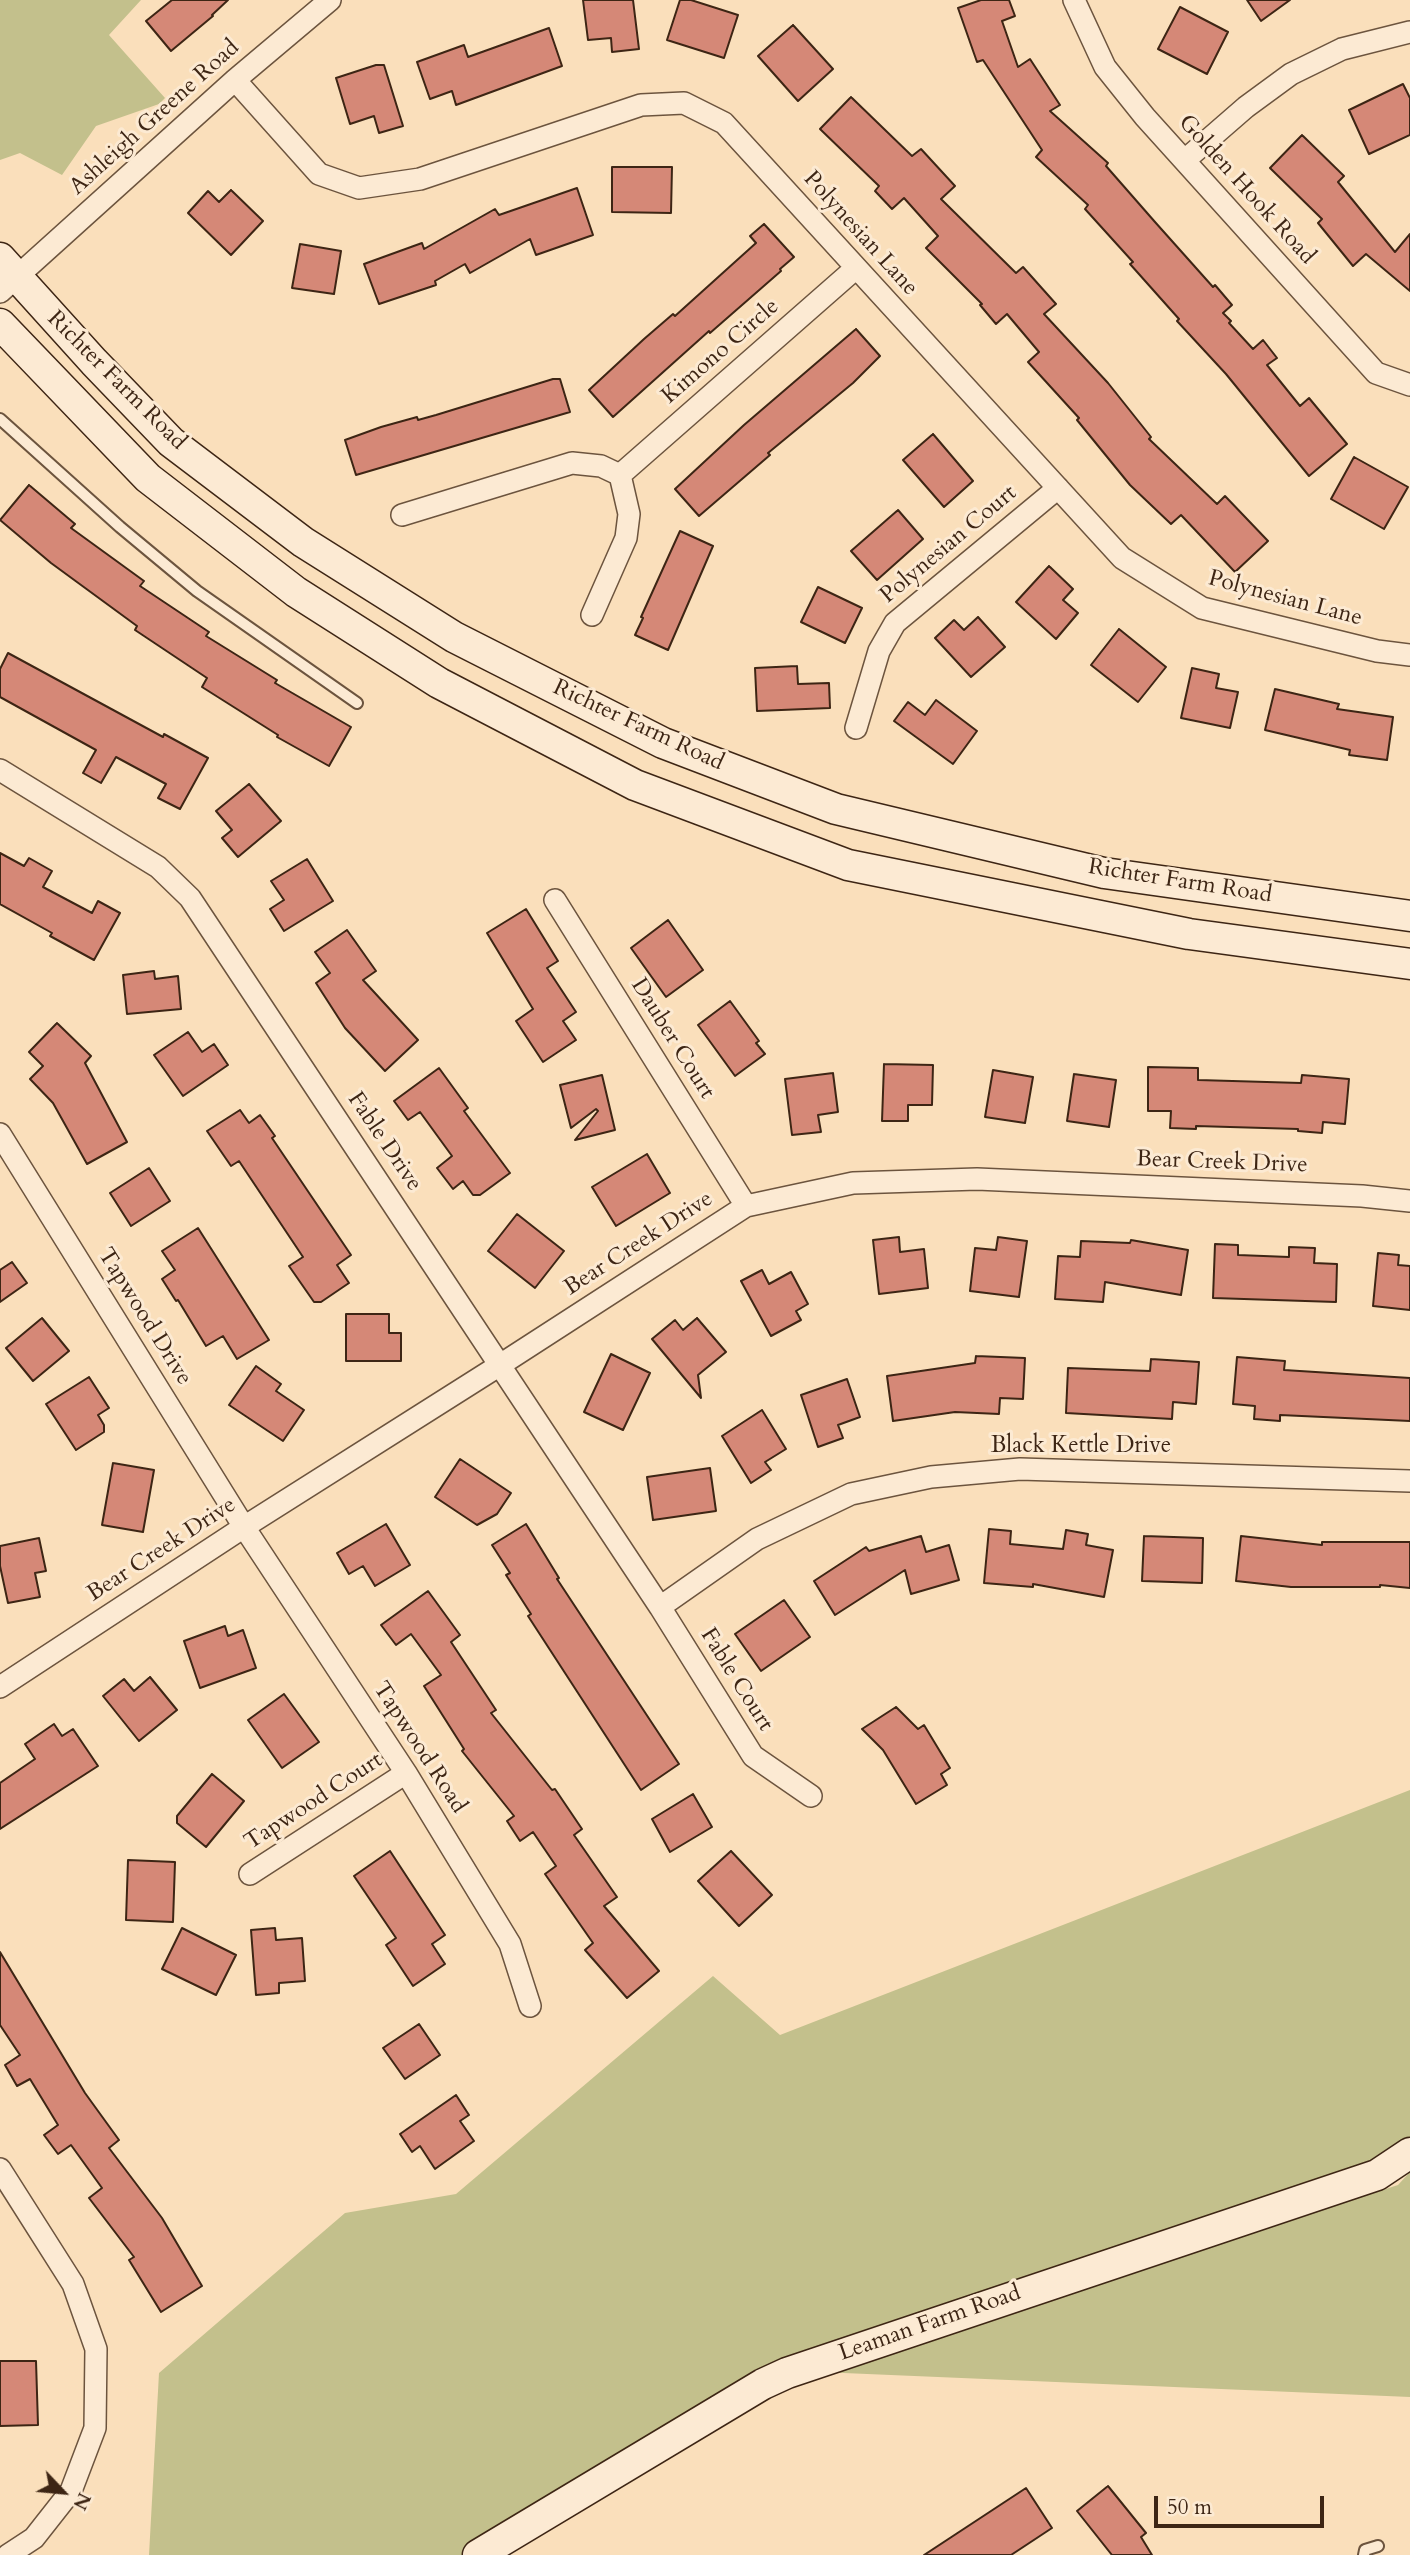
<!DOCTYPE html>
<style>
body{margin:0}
#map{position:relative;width:1410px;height:2555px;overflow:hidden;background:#fadfbb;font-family:Cardo,serif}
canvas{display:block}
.north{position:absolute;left:28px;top:2457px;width:70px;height:70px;-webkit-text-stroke:5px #fcead3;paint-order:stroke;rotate:116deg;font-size:19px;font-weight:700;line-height:28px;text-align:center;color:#3d2514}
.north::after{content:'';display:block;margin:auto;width:24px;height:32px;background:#3d2514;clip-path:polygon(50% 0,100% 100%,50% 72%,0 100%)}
.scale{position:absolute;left:1154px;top:2496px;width:170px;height:32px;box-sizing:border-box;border:4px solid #3d2514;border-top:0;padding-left:9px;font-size:21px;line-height:24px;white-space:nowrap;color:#3d2514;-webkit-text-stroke:5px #fcead3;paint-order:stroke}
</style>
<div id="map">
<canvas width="1410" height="2555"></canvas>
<div class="north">N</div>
<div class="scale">50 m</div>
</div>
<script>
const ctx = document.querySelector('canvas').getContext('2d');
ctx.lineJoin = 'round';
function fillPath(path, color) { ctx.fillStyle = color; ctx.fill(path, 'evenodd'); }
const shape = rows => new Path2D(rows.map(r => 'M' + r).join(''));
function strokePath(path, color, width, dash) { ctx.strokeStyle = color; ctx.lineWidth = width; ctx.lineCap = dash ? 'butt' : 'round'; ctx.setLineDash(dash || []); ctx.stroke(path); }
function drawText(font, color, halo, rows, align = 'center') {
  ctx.font = font + ' Cardo,serif'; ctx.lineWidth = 6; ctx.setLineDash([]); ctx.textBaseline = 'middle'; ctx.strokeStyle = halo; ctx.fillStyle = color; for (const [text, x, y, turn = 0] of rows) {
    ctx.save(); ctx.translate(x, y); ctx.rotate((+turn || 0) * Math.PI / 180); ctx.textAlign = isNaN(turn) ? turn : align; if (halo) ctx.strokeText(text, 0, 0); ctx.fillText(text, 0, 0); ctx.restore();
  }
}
fillPath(shape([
 [0,0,141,0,109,35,165,98,159,104,96,126,62,175,20,153,0,160],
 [1410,1790,1410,2137,1376,2164,891,2321,761,2373,480,2555,149,2555,159,2373,345,2213,456,2194,713,1976,780,2035],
 [1410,2172,1410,2397,820,2372,1398,2185]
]), '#c3c08c');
const building = shape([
 [172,0,228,0,212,15,213,16,171,51,146,21,172,0],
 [583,0,633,0,639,49,612,52,611,38,588,40,583,0],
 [680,0,691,0,738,15,724,58,667,40,680,0],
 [981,0,1009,0,1015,16,1002,21,1018,67,1030,59,1060,105,1050,111,1108,163,1106,166,1155,222,1213,287,1215,285,1232,305,1223,313,1231,321,1229,323,1253,349,1263,340,1277,358,1267,365,1300,406,1309,398,1347,444,1309,476,1226,374,1177,321,1179,319,1130,264,1133,262,1085,209,1088,205,1036,157,1042,150,983,60,977,62,958,8,981,0],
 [1247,0,1290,0,1261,21,1247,0],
 [1180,7,1228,32,1207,74,1158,49,1180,7],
 [793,25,833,69,798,101,758,56,793,25],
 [549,28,562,66,456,105,452,91,430,99,417,62,464,45,468,57,549,28],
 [376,65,384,65,403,126,379,133,374,116,350,124,336,78,376,65],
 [1403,84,1410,98,1410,135,1369,154,1349,110,1403,84],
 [851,97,912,156,921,149,955,186,941,199,1016,273,1023,267,1056,304,1044,314,1108,383,1151,437,1149,439,1217,504,1225,496,1268,541,1235,572,1181,515,1171,524,1130,485,1077,420,1079,418,1028,362,1039,352,1007,314,996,324,980,305,982,304,926,248,938,236,904,198,892,209,875,191,879,186,820,129,851,97],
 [1302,135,1344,176,1338,182,1395,252,1410,234,1410,291,1366,254,1353,266,1318,223,1322,219,1270,168,1302,135],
 [612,167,672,167,671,213,612,212,612,167],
 [577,188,593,235,536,255,530,239,470,273,465,264,435,281,436,285,379,304,364,264,422,243,424,249,495,209,499,215,577,188],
 [231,190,263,221,231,255,188,213,208,191,219,202,231,190],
 [764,224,794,257,780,269,781,271,710,333,709,331,613,417,589,390,644,339,673,314,675,316,756,243,750,236,764,224],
 [300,244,341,251,334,294,292,288,300,244],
 [856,329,880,356,853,383,768,453,770,455,699,516,675,489,744,425,856,329],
 [553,379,560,379,570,412,356,475,345,440,381,427,417,417,418,420,436,415,553,379],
 [933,434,973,481,944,507,903,460,933,434],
 [1354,457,1408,487,1384,529,1331,499,1354,457],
 [29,485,75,524,71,528,144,581,140,586,209,632,206,636,277,680,275,683,351,727,329,766,277,737,278,735,202,687,207,678,135,630,137,626,51,563,0,520,29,485],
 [898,510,923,539,877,580,851,551,898,510],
 [680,531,713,546,668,650,635,635,643,618,641,617,680,531],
 [1049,566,1073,589,1063,600,1078,613,1056,639,1016,602,1049,566],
 [818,587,862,608,845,643,801,622,818,587],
 [978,617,1005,647,971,677,935,638,954,620,964,630,978,617],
 [1119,629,1166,667,1138,702,1091,665,1119,629],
 [8,653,163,737,164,734,208,758,180,809,158,798,166,784,116,757,101,783,83,773,96,750,0,697,0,669,8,653],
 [797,666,798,684,829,683,830,708,757,711,755,668,797,666],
 [1192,668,1219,674,1216,688,1238,692,1230,728,1181,718,1192,668],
 [1275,689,1339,704,1337,709,1393,717,1387,760,1349,755,1350,750,1265,730,1275,689],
 [936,700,977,731,953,764,894,721,908,702,925,715,936,700],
 [249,784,281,821,238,857,222,838,232,830,216,811,249,784],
 [0,853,24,866,29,858,52,871,43,887,92,913,98,901,120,913,94,960,50,936,52,933,0,904,0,853],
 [307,859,333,901,284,931,270,909,284,900,271,881,307,859],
 [526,909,558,961,547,968,576,1012,563,1021,576,1040,543,1062,516,1021,533,1009,487,933,526,909],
 [668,920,703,970,666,997,631,948,668,920],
 [347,930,376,971,363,980,418,1040,385,1071,345,1028,316,983,330,973,315,952,347,930],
 [154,971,155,979,178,976,181,1009,127,1014,123,975,154,971],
 [730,1001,759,1041,756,1043,765,1054,735,1076,698,1025,730,1001],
 [57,1023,91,1056,85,1063,127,1142,87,1164,53,1103,30,1079,43,1066,29,1052,57,1023],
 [188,1032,202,1052,214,1044,228,1065,183,1096,154,1055,188,1032],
 [884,1064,933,1065,932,1105,908,1105,908,1121,882,1121,884,1064],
 [1148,1067,1198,1068,1198,1080,1301,1083,1302,1075,1349,1079,1345,1124,1323,1122,1322,1133,1298,1131,1298,1129,1196,1126,1196,1129,1170,1128,1171,1111,1148,1111,1148,1067],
 [439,1068,468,1108,464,1111,510,1173,480,1195,473,1195,463,1181,453,1189,437,1168,452,1156,420,1112,408,1120,394,1101,439,1068],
 [993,1070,1033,1077,1025,1123,985,1117,993,1070],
 [833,1073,838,1112,818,1115,821,1132,792,1135,785,1079,833,1073],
 [1074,1074,1116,1080,1109,1127,1067,1121,1074,1074],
 [602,1075,615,1130,575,1140,598,1111,596,1109,571,1128,560,1085,602,1075],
 [240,1110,249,1123,260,1115,275,1136,272,1138,351,1255,337,1265,349,1283,321,1302,314,1302,289,1266,303,1257,239,1161,231,1166,207,1131,240,1110],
 [647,1154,670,1193,616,1226,592,1187,647,1154],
 [149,1168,170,1201,131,1226,110,1193,149,1168],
 [517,1214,564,1251,535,1288,488,1251,517,1214],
 [198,1228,269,1340,237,1359,223,1336,206,1346,178,1300,176,1301,162,1279,175,1270,162,1251,198,1228],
 [899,1237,900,1252,924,1249,928,1288,879,1294,873,1240,899,1237],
 [998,1237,1027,1241,1019,1297,970,1291,975,1248,996,1250,998,1237],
 [1131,1240,1188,1250,1181,1295,1105,1282,1103,1302,1055,1299,1058,1256,1080,1257,1081,1241,1130,1243,1131,1240],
 [1215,1244,1238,1245,1238,1255,1289,1257,1289,1247,1315,1248,1314,1263,1337,1264,1336,1302,1213,1298,1215,1244],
 [1378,1253,1399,1255,1398,1265,1410,1266,1410,1310,1373,1306,1378,1253],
 [12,1262,27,1283,0,1302,0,1270,12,1262],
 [762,1270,769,1284,791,1272,808,1304,796,1311,801,1320,771,1336,741,1281,762,1270],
 [346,1314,389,1314,389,1333,401,1333,401,1361,346,1361,346,1314],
 [42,1318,69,1351,33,1381,6,1348,42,1318],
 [697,1318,726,1352,698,1375,701,1398,652,1339,675,1320,683,1330,697,1318],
 [611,1354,650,1373,623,1430,584,1412,611,1354],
 [976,1356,1025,1358,1023,1399,1000,1398,999,1414,955,1412,893,1421,887,1376,975,1363,976,1356],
 [1237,1357,1285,1361,1284,1370,1410,1378,1410,1421,1280,1415,1280,1421,1254,1419,1255,1406,1233,1404,1237,1357],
 [1151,1359,1199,1362,1196,1404,1173,1402,1172,1419,1066,1413,1068,1368,1150,1371,1151,1359],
 [256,1366,281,1384,276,1391,304,1410,283,1441,229,1405,256,1366],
 [89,1377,109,1408,98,1415,104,1425,104,1432,76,1450,46,1404,89,1377],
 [847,1379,860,1417,838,1425,843,1438,818,1447,801,1395,847,1379],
 [762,1410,786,1449,765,1462,771,1470,751,1483,722,1436,762,1410],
 [460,1459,511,1493,497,1514,477,1525,435,1497,460,1459],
 [113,1463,154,1470,143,1532,102,1525,113,1463],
 [710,1468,716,1511,653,1520,647,1477,710,1468],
 [386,1524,410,1565,375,1586,363,1566,349,1574,337,1553,386,1524],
 [526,1524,559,1578,557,1579,679,1764,641,1790,528,1616,531,1614,506,1575,510,1573,492,1545,526,1524],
 [989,1529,1011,1531,1010,1544,1063,1549,1066,1530,1088,1534,1086,1545,1113,1550,1104,1597,1033,1584,1033,1587,984,1583,989,1529],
 [921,1536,926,1552,949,1545,959,1580,911,1594,905,1570,835,1615,814,1581,866,1547,869,1551,921,1536],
 [1144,1536,1203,1538,1202,1583,1142,1581,1144,1536],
 [1241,1536,1322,1545,1322,1542,1410,1542,1410,1588,1380,1585,1380,1587,1291,1587,1236,1581,1241,1536],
 [39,1538,46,1571,35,1573,40,1597,8,1603,0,1566,0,1546,39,1538],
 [428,1591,460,1635,451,1642,496,1710,491,1713,552,1790,555,1789,582,1829,574,1835,617,1897,604,1906,659,1971,627,1998,585,1950,593,1943,545,1874,556,1866,533,1832,520,1841,507,1821,514,1816,462,1751,464,1749,424,1686,441,1675,411,1634,396,1645,381,1625,428,1591],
 [784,1600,810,1637,761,1671,735,1634,784,1600],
 [225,1626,228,1636,243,1630,256,1668,200,1688,184,1641,225,1626],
 [150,1677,177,1710,139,1741,103,1696,124,1679,134,1691,150,1677],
 [284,1694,319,1742,282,1768,248,1720,284,1694],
 [896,1707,918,1729,924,1725,950,1768,941,1774,947,1785,916,1804,883,1750,862,1729,896,1707],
 [54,1724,62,1736,73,1729,98,1766,0,1829,0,1783,35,1759,25,1744,54,1724],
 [212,1774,244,1801,206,1847,177,1823,177,1816,212,1774],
 [693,1794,712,1827,670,1852,652,1819,693,1794],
 [390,1851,445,1935,432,1944,445,1964,413,1986,386,1945,396,1938,354,1876,390,1851],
 [731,1851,772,1895,739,1926,698,1881,731,1851],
 [128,1860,175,1862,173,1922,126,1920,128,1860],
 [182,1928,236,1955,216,1995,162,1969,182,1928],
 [275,1928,276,1940,302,1938,305,1981,279,1983,279,1993,256,1995,251,1930,275,1928],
 [0,1952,85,2093,119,2140,109,2148,162,2218,202,2286,161,2312,129,2260,134,2257,89,2198,102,2188,71,2145,58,2154,44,2135,58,2125,30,2079,17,2086,5,2065,20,2055,0,2025,0,1952],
 [419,2024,440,2055,405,2079,383,2048,419,2024],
 [456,2095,469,2115,460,2121,474,2141,435,2169,420,2146,412,2152,400,2134,456,2095],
 [0,2361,36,2361,38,2425,0,2426,0,2361],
 [1108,2486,1146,2533,1141,2537,1152,2555,1112,2555,1077,2511,1108,2486],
 [1026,2488,1052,2528,1011,2555,924,2555,1026,2488]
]);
fillPath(building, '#d58877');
strokePath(building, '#3d2514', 2);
const lane = shape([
 [0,419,120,527,197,591,357,703],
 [1364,2555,1365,2550,1378,2546]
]);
const street = shape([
 [1074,0,1105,67,1145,117,1376,373,1410,385],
 [235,80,319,174,359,188,420,179,641,105,684,103,724,123,1122,558,1202,608,1377,651,1410,655],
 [1185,160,1246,107,1291,74,1342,49,1410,32],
 [0,292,235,80,330,0],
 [402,515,572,463,601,466,620,475,856,268],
 [592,615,626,538,629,514,620,475],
 [856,728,879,651,895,623,1058,488],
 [0,770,158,867,190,898,660,1607,753,1756,811,1796],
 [555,900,746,1206],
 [0,1134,244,1527,406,1773,510,1944,530,2006],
 [660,1607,757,1539,851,1494,931,1477,1020,1469,1410,1481],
 [0,1687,244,1527,500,1365,746,1206,853,1183,977,1179,1362,1196,1410,1201],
 [250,1874,406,1773],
 [0,2169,73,2284,96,2349,95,2428,71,2491,34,2538,8,2555]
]);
const secondary = shape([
 [0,258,94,362,171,442,303,542,454,637,663,743,836,809,1104,873,1410,916],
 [0,324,148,478,296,592,439,683,635,785,848,865,1189,934,1410,964],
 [478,2555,763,2384,787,2373,1377,2175,1410,2153]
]);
strokePath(lane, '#6c543e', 14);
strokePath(street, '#6c543e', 24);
strokePath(secondary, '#3d2514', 33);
strokePath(lane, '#fcead3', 10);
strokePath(street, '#fcead3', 21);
strokePath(secondary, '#fcead3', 30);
drawText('23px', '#3d2514', '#fcead3', [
 ["Ashleigh Greene Road",155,118,-42],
 ["Golden Hook Road",1246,190,48],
 ["Polynesian Lane",860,234,48],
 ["Kimono Circle",721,352,-41],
 ["Richter Farm Road",116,381,45],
 ["Polynesian Court",949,545,-40],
 ["Polynesian Lane",1285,599,15],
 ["Richter Farm Road",638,726,25],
 ["Richter Farm Road",1180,882,9],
 ["Dauber Court",672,1039,58],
 ["Fable Drive",384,1142,56],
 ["Bear Creek Drive",1222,1163,2],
 ["Bear Creek Drive",639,1244,-33],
 ["Tapwood Drive",144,1317,58],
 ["Black Kettle Drive",1081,1447],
 ["Bear Creek Drive",162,1550,-33],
 ["Fable Court",736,1680,58],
 ["Tapwood Road",419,1748,57],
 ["Tapwood Court",314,1802,-33],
 ["Leaman Farm Road",930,2324,-19]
]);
</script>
